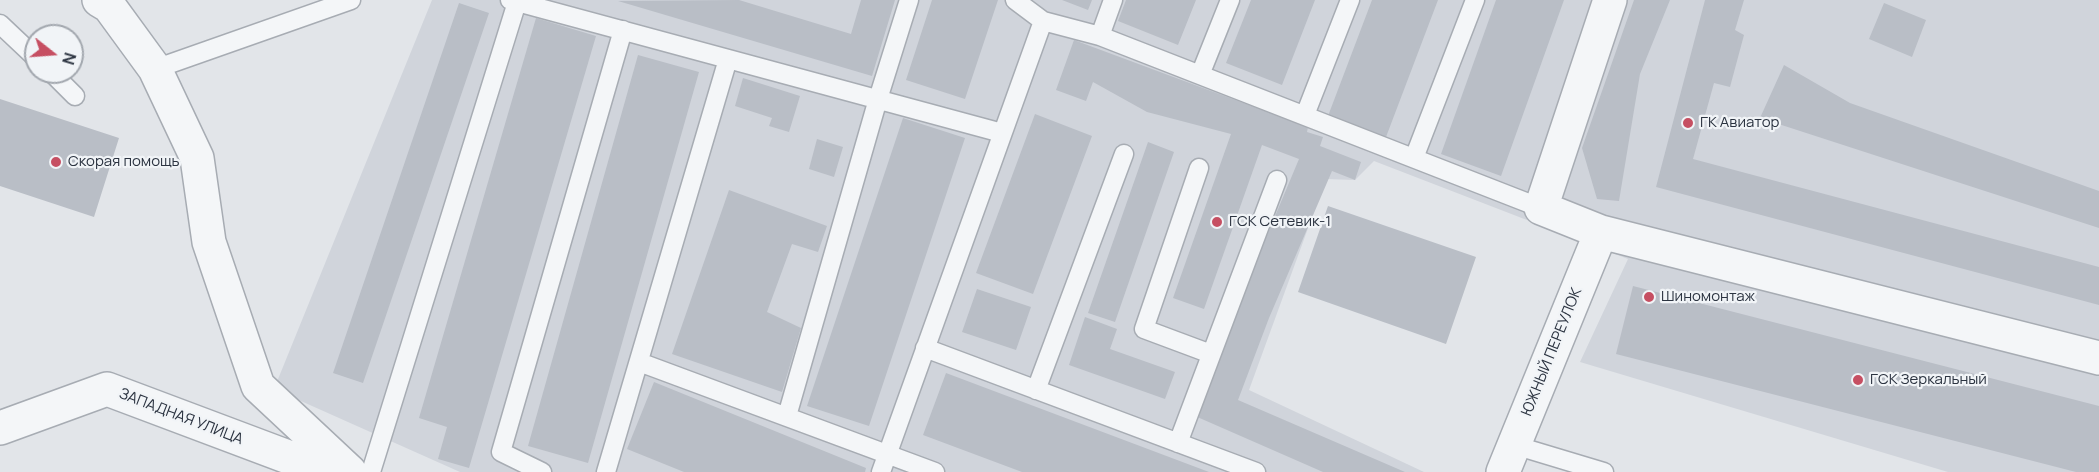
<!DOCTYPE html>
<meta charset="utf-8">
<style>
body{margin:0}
#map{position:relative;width:2099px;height:472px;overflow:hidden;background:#e2e5e9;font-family:Manrope,sans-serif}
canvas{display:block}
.north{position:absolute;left:24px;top:24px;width:60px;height:60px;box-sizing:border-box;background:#f1f4f7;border:2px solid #a2a7ae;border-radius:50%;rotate:107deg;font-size:16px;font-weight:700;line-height:24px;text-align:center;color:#2b3340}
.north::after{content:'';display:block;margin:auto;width:21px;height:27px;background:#c64f62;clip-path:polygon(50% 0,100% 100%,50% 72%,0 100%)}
</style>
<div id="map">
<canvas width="2099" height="472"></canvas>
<div class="north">N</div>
</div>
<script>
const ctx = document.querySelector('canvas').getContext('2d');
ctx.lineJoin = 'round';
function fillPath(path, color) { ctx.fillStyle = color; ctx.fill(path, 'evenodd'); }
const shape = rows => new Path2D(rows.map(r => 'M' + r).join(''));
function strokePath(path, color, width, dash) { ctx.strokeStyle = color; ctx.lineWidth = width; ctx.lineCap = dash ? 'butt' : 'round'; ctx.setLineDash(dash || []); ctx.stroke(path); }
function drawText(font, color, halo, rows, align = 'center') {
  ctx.font = font + ' Manrope,sans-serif'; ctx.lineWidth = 4.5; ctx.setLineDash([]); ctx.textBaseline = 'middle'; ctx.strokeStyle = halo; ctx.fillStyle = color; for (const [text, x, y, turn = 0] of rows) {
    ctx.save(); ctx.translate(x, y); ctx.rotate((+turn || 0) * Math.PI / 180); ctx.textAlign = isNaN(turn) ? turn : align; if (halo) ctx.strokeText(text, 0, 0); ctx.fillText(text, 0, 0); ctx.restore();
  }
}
fillPath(shape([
 [432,0,2099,0,2099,472,1948,472,1580,362,1628,259,1374,161,1355,180,1326,179,1249,390,1424,472,460,472,274,389]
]), '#d0d4db');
fillPath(shape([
 [739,0,851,34,861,0,895,0,872,76,618,1],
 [932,0,998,0,965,99,906,80],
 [1062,0,1092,0,1088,10],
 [1126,0,1196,0,1178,45,1118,21],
 [1251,0,1315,0,1282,85,1226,63],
 [1372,0,1438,0,1386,137,1328,116],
 [1496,0,1564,0,1501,176,1441,154],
 [1634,0,1670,0,1640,74,1619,201,1597,199,1582,148],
 [1705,0,1744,0,1735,30,1744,35,1730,87,1714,83,1693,159,2099,267,2099,305,1656,187],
 [459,3,489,13,363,383,333,373],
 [1884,3,1926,20,1912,57,1869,39],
 [536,18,596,36,469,468,438,459,447,427,419,418],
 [1074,40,1308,127,1307,132,1323,137,1320,146,1361,162,1355,180,1332,171,1269,318,1238,400,1405,472,1323,472,1195,416,1237,307,1299,159,1262,145,1204,309,1173,298,1231,134,1147,112,1093,82,1086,101,1056,90],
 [638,55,699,72,588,463,528,446],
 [1784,65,1850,103,2099,191,2099,228,1760,118],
 [743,78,800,96,789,132,769,126,772,118,735,106],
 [0,99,119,138,94,217,0,186],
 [1035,114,1092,136,1033,294,976,273],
 [903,118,965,138,869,426,807,406],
 [817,139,843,147,834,177,809,169],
 [1148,142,1174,152,1115,322,1088,313],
 [729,190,827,226,818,252,792,244,767,312,801,328,782,392,672,354],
 [1328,206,1476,257,1446,344,1298,292],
 [1633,286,2099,406,2099,472,2076,472,1616,354],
 [977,289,1031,307,1016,350,962,332],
 [1085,317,1117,329,1110,349,1175,372,1165,399,1069,365],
 [946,373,1209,472,1022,472,923,435],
 [654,382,866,468,865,472,684,472,627,449]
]), '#b9bec6');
const lane = shape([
 [510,0,1002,133],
 [1015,0,1043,21],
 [0,24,36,58],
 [1100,36,1113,0],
 [155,69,351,0],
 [51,72,75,96],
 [1200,75,1230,0],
 [1305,115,1350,0],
 [1414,158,1475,0],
 [1199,168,1144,329,1211,354],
 [925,348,1256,472],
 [639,362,935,472],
 [1036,390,1124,154],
 [787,416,878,99,909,0],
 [1178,443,1277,180],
 [1514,445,1604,472],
 [371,472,517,2],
 [542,472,501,452,623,30],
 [606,472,728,59],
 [881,472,1043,21,1100,36,1541,208]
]);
const street = shape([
 [99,0,109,6,155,69,197,158,209,242,258,386,350,472],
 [1610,0,1541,208,1601,232,2099,358],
 [0,428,107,389,328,472],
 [1503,472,1601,232]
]);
strokePath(lane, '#a7acb3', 21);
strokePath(street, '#a7acb3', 36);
strokePath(lane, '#f4f6f8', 18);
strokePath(street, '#f4f6f8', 33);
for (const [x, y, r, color] of [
 [1688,123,6,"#c64f62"],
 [56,162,6,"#c64f62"],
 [1217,222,6,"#c64f62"],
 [1649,297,6,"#c64f62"],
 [1858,380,6,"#c64f62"]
]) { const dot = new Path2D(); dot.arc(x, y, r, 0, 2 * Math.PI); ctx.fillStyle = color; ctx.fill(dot); strokePath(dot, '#f1f4f7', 2); }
drawText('15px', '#2b3340', '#f1f4f7', [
 ["ГК Авиатор",1700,123],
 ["Скорая помощь",68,162],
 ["ГСК Сетевик-1",1229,222],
 ["Шиномонтаж",1661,297],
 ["ГСК Зеркальный",1870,380]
], 'left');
drawText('15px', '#2b3340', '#f1f4f7', [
 ["ЮЖНЫЙ ПЕРЕУЛОК",1552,352,-68],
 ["ЗАПАДНАЯ УЛИЦА",181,417,21]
]);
</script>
